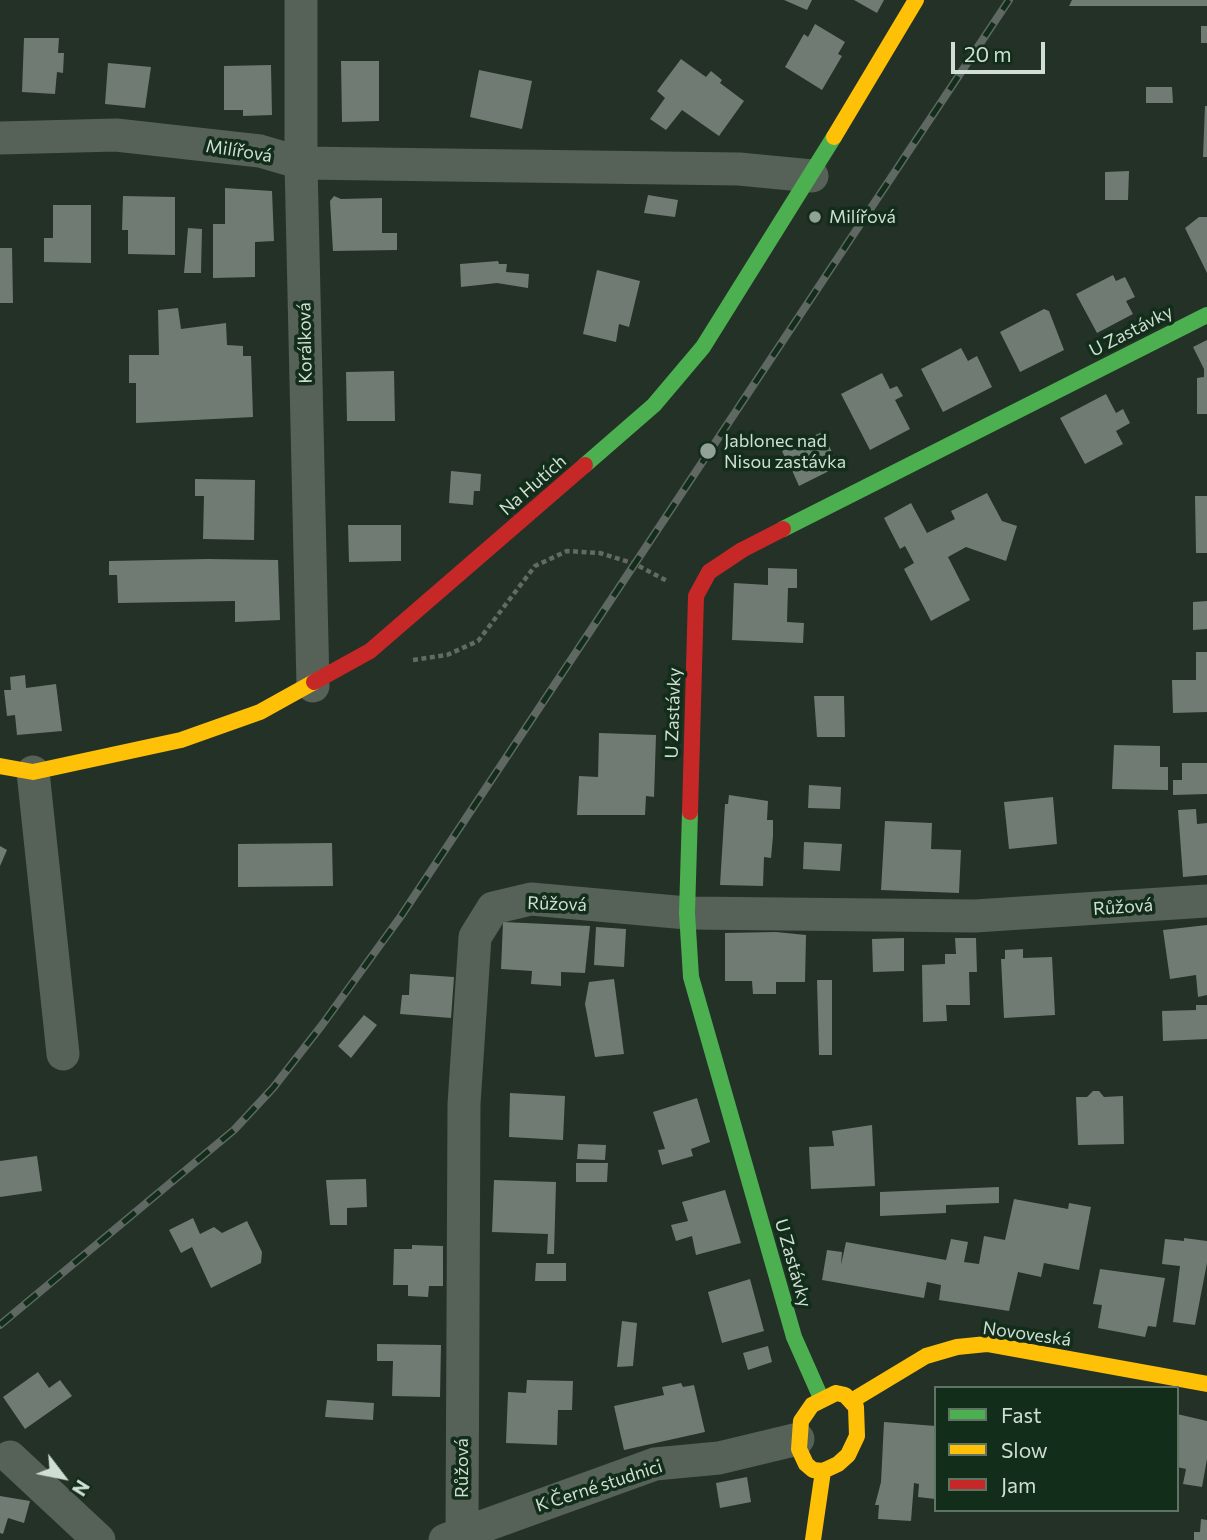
<!DOCTYPE html>
<meta charset="utf-8">
<style>
body{margin:0}
#map{position:relative;width:1207px;height:1540px;overflow:hidden;background:#233127;font-family:Commissioner,sans-serif}
canvas{display:block}
.legend{position:absolute;left:934px;top:1386px;width:245px;height:126px;box-sizing:border-box;background:#132d1b;border:2px solid #5f7465;margin:0;padding:9px 12px;list-style:none;font-size:21px;color:#d0dfd3}
.legend li{display:flex;align-items:center;gap:14px;height:35px}
.legend b{width:35px;border:2px solid #5f7465}
.north{position:absolute;left:28px;top:1442px;width:70px;height:70px;-webkit-text-stroke:5px #132d1b;paint-order:stroke;rotate:122deg;font-size:19px;font-weight:700;line-height:28px;text-align:center;color:#d0dfd3}
.north::after{content:'';display:block;margin:auto;width:24px;height:32px;background:#d0dfd3;clip-path:polygon(50% 0,100% 100%,50% 72%,0 100%)}
.scale{position:absolute;left:951px;top:42px;width:94px;height:32px;box-sizing:border-box;border:4px solid #d0dfd3;border-top:0;padding-left:9px;font-size:21px;line-height:24px;white-space:nowrap;color:#d0dfd3;-webkit-text-stroke:5px #132d1b;paint-order:stroke}
</style>
<div id="map">
<canvas width="1207" height="1540"></canvas>
<ul class="legend">
<li><b style="height:9px;background:#4caf50"></b>Fast</li>
<li><b style="height:9px;background:#ffc107"></b>Slow</li>
<li><b style="height:9px;background:#c62828"></b>Jam</li>
</ul>
<div class="north">N</div>
<div class="scale">20 m</div>
</div>
<script>
const ctx = document.querySelector('canvas').getContext('2d');
ctx.lineJoin = 'round';
function fillPath(path, color) { ctx.fillStyle = color; ctx.fill(path, 'evenodd'); }
const shape = rows => new Path2D(rows.map(r => 'M' + r).join(''));
function strokePath(path, color, width, dash) { ctx.strokeStyle = color; ctx.lineWidth = width; ctx.lineCap = dash ? 'butt' : 'round'; ctx.setLineDash(dash || []); ctx.stroke(path); }
function drawText(font, color, halo, rows, align = 'center') {
  ctx.font = font + ' Commissioner,sans-serif'; ctx.lineWidth = 7; ctx.setLineDash([]); ctx.textBaseline = 'middle'; ctx.strokeStyle = halo; ctx.fillStyle = color; for (const [text, x, y, turn = 0] of rows) {
    ctx.save(); ctx.translate(x, y); ctx.rotate((+turn || 0) * Math.PI / 180); ctx.textAlign = isNaN(turn) ? turn : align; if (halo) ctx.strokeText(text, 0, 0); ctx.fillText(text, 0, 0); ctx.restore();
  }
}
fillPath(shape([
 [784,0,812,0,807,10],
 [854,0,884,0,877,13],
 [1072,0,1207,0,1207,6,1069,6],
 [815,24,845,42,838,54,842,56,822,90,785,67,804,34,808,37],
 [1201,26,1207,26,1207,43,1201,43],
 [24,38,59,38,58,53,64,53,63,73,57,72,55,94,22,92],
 [681,59,706,77,711,71,722,80,720,83,744,101,719,136,682,110,666,130,650,119,665,98,657,91],
 [341,61,379,61,379,121,342,122],
 [108,63,151,67,145,108,105,104],
 [271,65,272,115,243,116,243,110,224,110,224,66],
 [479,70,532,81,522,129,470,117],
 [1146,87,1172,87,1173,103,1146,103],
 [1205,106,1207,106,1207,157,1203,157],
 [1129,171,1128,200,1105,200,1105,172],
 [225,188,272,191,274,241,255,242,255,277,213,278,213,224,225,224],
 [648,195,678,200,675,217,644,213],
 [123,196,175,197,175,255,128,254,128,230,122,230],
 [334,196,341,199,382,198,382,233,397,233,397,250,333,251,330,201],
 [53,205,91,205,91,263,44,262,44,238,53,238],
 [1199,217,1207,217,1207,273,1185,228],
 [188,228,202,229,201,273,184,273],
 [0,248,12,248,13,303,0,303],
 [498,261,499,264,507,264,506,272,529,274,528,288,497,283,461,287,460,264],
 [597,270,640,281,629,327,619,324,616,342,583,334],
 [1113,275,1116,281,1125,277,1135,297,1126,301,1133,314,1097,333,1076,294],
 [178,308,181,329,226,323,227,345,243,346,243,356,251,356,253,417,136,423,136,383,129,383,129,355,159,355,158,310],
 [1044,309,1049,311,1064,350,1020,372,1000,332],
 [1207,340,1207,414,1197,414,1197,378,1204,377,1204,369,1193,347],
 [961,348,968,361,977,356,992,387,943,412,921,369],
 [394,371,395,421,347,421,346,372],
 [882,373,890,389,897,386,903,396,895,400,910,429,870,450,841,394],
 [1106,394,1116,413,1123,409,1130,423,1116,431,1123,444,1085,464,1060,418],
 [822,432,839,466,799,486,791,468,783,471,779,464,786,460,782,451],
 [451,471,481,474,480,491,474,491,473,505,449,503],
 [195,479,255,480,254,540,203,539,204,496,195,496],
 [987,493,1002,521,1017,526,1006,561,966,547,948,557,970,600,931,621,904,569,914,563,905,546,900,549,884,518,911,503,927,533,955,519,951,511],
 [1195,496,1207,496,1207,553,1196,553],
 [348,525,401,525,401,561,349,562],
 [208,559,278,560,280,620,235,622,235,601,118,603,117,575,109,575,109,561],
 [768,568,797,569,797,588,788,588,787,622,804,623,803,643,732,640,734,583,768,585],
 [1207,601,1207,629,1193,630,1193,602],
 [1196,652,1207,652,1207,712,1173,713,1172,680,1196,680],
 [25,675,26,688,56,684,62,731,17,735,15,715,7,716,4,690,11,690,10,677],
 [814,696,844,696,845,737,817,737],
 [599,733,656,735,654,797,646,796,645,815,577,815,579,776,598,777],
 [1114,745,1160,746,1160,767,1168,767,1168,790,1112,789],
 [1182,763,1207,763,1207,794,1173,795,1173,780,1182,780],
 [809,785,841,787,840,809,808,808],
 [729,795,768,801,767,820,773,820,773,836,771,858,764,857,763,886,720,885,725,804,728,804],
 [1053,797,1057,844,1009,849,1004,802],
 [1196,809,1197,824,1207,823,1207,875,1183,877,1178,810],
 [885,821,932,823,931,849,961,850,959,893,881,890],
 [804,842,842,844,840,871,803,869],
 [332,843,333,886,238,887,238,844],
 [0,846,7,850,0,866],
 [503,922,590,926,585,973,561,972,561,986,531,984,532,971,501,969],
 [1207,925,1207,995,1198,997,1196,975,1170,979,1163,930],
 [596,927,626,929,624,967,594,965],
 [776,932,806,935,805,982,776,982,776,994,753,994,752,981,725,981,725,933],
 [904,938,904,971,873,972,872,939],
 [955,938,976,938,977,972,969,972,970,1005,946,1005,947,1021,923,1022,922,965,945,964,945,954,956,954],
 [1023,949,1023,958,1052,957,1055,1015,1004,1018,1001,959,1005,959,1005,950],
 [410,974,454,977,451,1018,400,1014,402,995,409,995],
 [614,979,624,1054,595,1057,585,1004,589,982],
 [817,980,832,980,832,1055,819,1055],
 [1196,1005,1207,1005,1207,1039,1163,1041,1162,1011,1196,1010],
 [364,1015,377,1025,351,1058,338,1046],
 [1093,1091,1099,1091,1104,1097,1123,1096,1124,1144,1078,1145,1076,1097,1087,1097],
 [510,1093,565,1096,563,1140,509,1137],
 [697,1098,710,1142,691,1149,693,1156,662,1165,658,1150,665,1149,653,1112],
 [872,1125,875,1186,811,1189,809,1147,834,1146,832,1131],
 [578,1144,606,1145,605,1160,577,1159],
 [37,1156,42,1191,0,1197,0,1161],
 [576,1163,608,1163,607,1182,576,1182],
 [366,1179,367,1207,347,1208,347,1225,330,1225,326,1180],
 [494,1180,556,1182,554,1254,547,1254,548,1234,492,1232],
 [999,1187,999,1203,946,1205,946,1213,880,1216,880,1192],
 [725,1190,741,1243,696,1255,692,1236,676,1241,671,1225,688,1221,682,1202],
 [1014,1199,1068,1209,1069,1203,1091,1207,1079,1270,1044,1263,1041,1277,1018,1272,1009,1311,939,1300,941,1285,927,1282,924,1298,822,1280,827,1250,842,1252,841,1265,846,1242,946,1260,951,1239,968,1242,964,1262,979,1264,984,1236,1005,1240],
 [193,1218,200,1234,214,1227,222,1233,247,1221,262,1252,261,1263,211,1288,192,1247,181,1253,169,1230],
 [1184,1238,1207,1241,1207,1263,1195,1325,1173,1322,1180,1266,1162,1264,1165,1239,1184,1241],
 [412,1245,443,1246,443,1286,429,1286,428,1297,408,1296,408,1285,393,1285,394,1249,412,1249],
 [536,1263,566,1263,566,1281,535,1281],
 [1100,1269,1165,1278,1156,1327,1148,1326,1145,1337,1098,1328,1102,1305,1093,1304],
 [750,1279,764,1331,722,1343,708,1292],
 [622,1321,637,1323,633,1366,617,1367],
 [377,1344,441,1345,440,1397,392,1396,393,1361,377,1361],
 [768,1346,772,1362,748,1370,743,1353],
 [38,1372,49,1388,60,1380,72,1396,25,1429,3,1397],
 [527,1380,573,1381,572,1410,558,1410,557,1445,506,1443,508,1392,526,1393],
 [681,1383,683,1387,694,1385,705,1432,624,1450,614,1406,664,1395,662,1387],
 [327,1400,374,1403,373,1420,325,1417],
 [1177,1414,1207,1421,1207,1459,1202,1487,1183,1484,1186,1469,1177,1467],
 [884,1422,936,1426,935,1499,918,1497,919,1484,914,1483,911,1521,878,1519,879,1505,875,1505,881,1482],
 [747,1477,751,1502,720,1508,716,1483],
 [0,1496,30,1501,24,1523,8,1518,3,1534,0,1533],
 [1201,1519,1207,1520,1207,1540,1194,1540,1194,1532,1200,1532]
]), '#707c73');
strokePath(shape([
 [413,660,447,655,478,641,535,566,567,551,600,553,635,564,667,581]
]), '#616a63', 4.5, [5, 3.5]);
strokePath(shape([
 [301,0,301,163,313,686],
 [0,138,116,135,260,151,301,163,739,169,812,176],
 [33,772,63,1054],
 [10,1457,99,1540],
 [462,1532,464,1104,475,937,493,908,531,899,687,913,975,916,1207,901],
 [445,1540,655,1464,719,1458,798,1439]
]), '#566158', 33);
strokePath(shape([
 [585,465,654,405,703,347,834,137],
 [783,529,1207,315],
 [690,812,687,913,691,977,794,1337,821,1398]
]), '#4caf50', 16);
strokePath(shape([
 [834,137,916,0],
 [0,766,33,772,181,740,260,712,314,682],
 [836,1393,845,1395,856,1407,857,1436,848,1455,838,1464,823,1471,813,1470,806,1464,799,1449,801,1421,812,1405,836,1393],
 [853,1400,926,1356,957,1347,987,1344,1207,1384],
 [813,1540,823,1471]
]), '#ffc107', 16);
strokePath(shape([
 [314,682,370,651,585,465],
 [690,812,696,596,709,572,742,550,783,529]
]), '#c62828', 16);
const rail = shape([
 [0,1325,234,1130,273,1088,322,1025,401,916,1009,0]
]);
strokePath(rail, '#5f6862', 8);
strokePath(rail, '#132d1b', 5, [16]);
for (const [x, y, r, color] of [
 [815,217,7,"#93a297"],
 [708,451,9,"#93a297"]
]) { const dot = new Path2D(); dot.arc(x, y, r, 0, 2 * Math.PI); ctx.fillStyle = color; ctx.fill(dot); strokePath(dot, '#132d1b', 2.5); }
drawText('18px', '#d0dfd3', '#132d1b', [
 ["Milířová",239,151,9],
 ["U Zastávky",1131,331,-27],
 ["Korálková",305,343,-91],
 ["Na Hutích",533,485,-41],
 ["U Zastávky",673,713,-88],
 ["Růžová",557,904,2],
 ["Růžová",1123,907,-4],
 ["U Zastávky",793,1263,74],
 ["Novoveská",1027,1334,8],
 ["Růžová",462,1468,-90],
 ["K Černé studnici",599,1486,-18]
]);
drawText('18px', '#d0dfd3', '#132d1b', [
 ["Milířová",829,217],
 ["Jablonec nad",724,441],
 ["Nisou zastávka",724,462]
], 'left');
</script>
